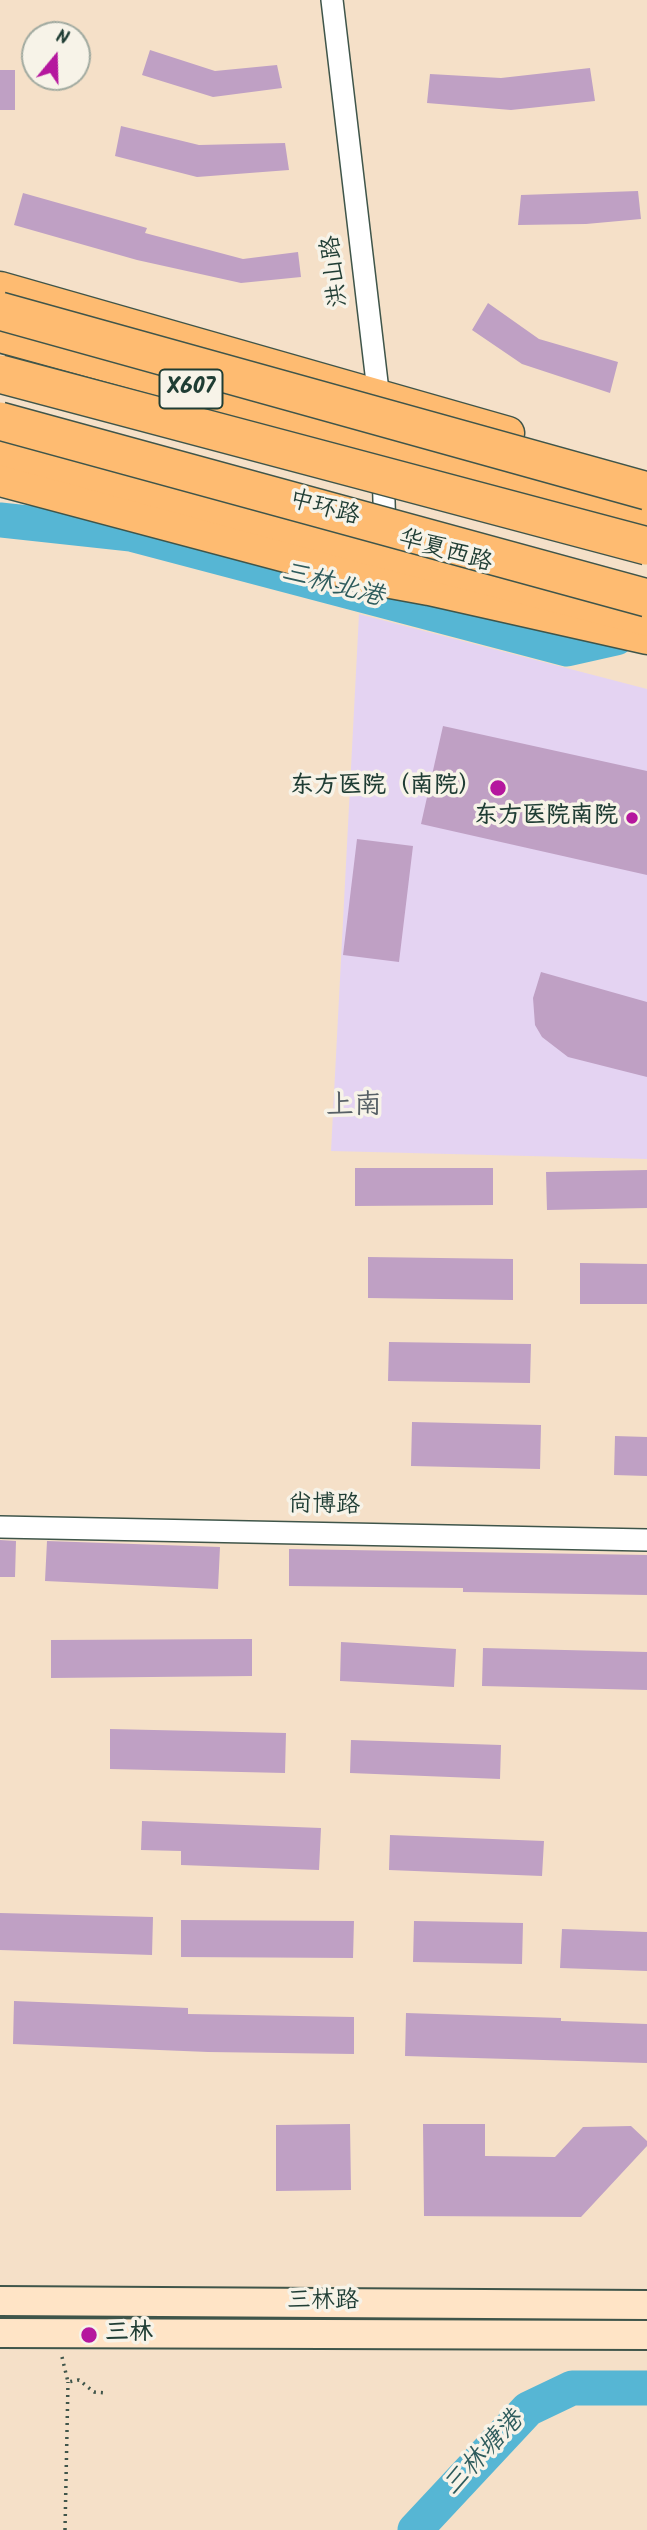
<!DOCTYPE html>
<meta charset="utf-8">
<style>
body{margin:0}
#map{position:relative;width:647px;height:2530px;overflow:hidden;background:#f5e0c8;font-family:Kalam,sans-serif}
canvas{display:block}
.north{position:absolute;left:21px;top:21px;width:70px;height:70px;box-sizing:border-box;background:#f7f3e8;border:2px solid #a1aaa0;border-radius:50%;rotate:19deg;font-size:19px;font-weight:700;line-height:28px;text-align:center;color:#1f3d34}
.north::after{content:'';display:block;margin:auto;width:24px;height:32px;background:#b5179e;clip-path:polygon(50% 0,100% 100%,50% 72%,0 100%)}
</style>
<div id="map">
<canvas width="647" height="2530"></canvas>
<div class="north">N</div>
</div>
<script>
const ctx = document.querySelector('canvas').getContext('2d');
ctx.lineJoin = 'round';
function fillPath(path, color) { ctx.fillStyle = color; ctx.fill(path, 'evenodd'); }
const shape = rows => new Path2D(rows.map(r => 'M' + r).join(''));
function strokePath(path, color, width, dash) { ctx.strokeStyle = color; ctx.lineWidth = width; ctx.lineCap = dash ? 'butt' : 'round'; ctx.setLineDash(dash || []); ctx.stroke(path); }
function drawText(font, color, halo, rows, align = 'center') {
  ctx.font = font + ' Kalam,"LXGW WenKai TC",sans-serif'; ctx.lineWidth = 7; ctx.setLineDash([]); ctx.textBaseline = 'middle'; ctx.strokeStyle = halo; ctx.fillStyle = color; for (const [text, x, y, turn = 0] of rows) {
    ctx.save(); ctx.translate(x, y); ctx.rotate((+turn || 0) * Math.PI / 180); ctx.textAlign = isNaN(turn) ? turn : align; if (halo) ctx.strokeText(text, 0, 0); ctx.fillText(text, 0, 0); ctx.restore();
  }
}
fillPath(shape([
 [359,614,647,689,647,1159,331,1151]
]), '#e4d3f2');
strokePath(shape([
 [0,520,131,534,567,649,616,638,633,619],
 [415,2530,528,2409,572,2388,647,2388]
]), '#56b6d4', 35);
fillPath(shape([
 [150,50,215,71,277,65,282,88,213,97,142,75],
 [590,68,595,101,511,110,427,103,430,74,501,78],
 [0,70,15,70,15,110,0,110],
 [121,126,199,145,285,143,289,170,197,177,115,156],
 [638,191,641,219,586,224,518,225,521,195],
 [23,193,147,228,145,233,243,259,298,252,301,277,241,283,137,260,14,225],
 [488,303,539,339,618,362,610,393,522,364,472,330],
 [443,726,647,771,647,875,421,824],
 [357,839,413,846,399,962,343,955],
 [541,972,647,1002,647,1077,568,1057,542,1037,535,1025,533,998],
 [355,1168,493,1168,493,1205,355,1206],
 [647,1170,647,1208,547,1210,546,1172],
 [368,1257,513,1259,513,1300,368,1298],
 [580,1263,647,1264,647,1304,580,1304],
 [389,1342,531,1344,530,1383,388,1381],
 [412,1422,541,1425,540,1469,411,1466],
 [615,1436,647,1437,647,1476,614,1475],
 [0,1540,16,1541,15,1577,0,1577],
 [47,1541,220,1547,218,1589,45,1581],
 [289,1549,647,1555,647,1595,463,1592,463,1588,289,1586],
 [252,1639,252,1676,51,1678,51,1640],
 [341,1642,456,1649,454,1687,340,1681],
 [483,1648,647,1652,647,1690,482,1686],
 [110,1729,286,1733,285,1773,110,1769],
 [351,1740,501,1745,500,1779,350,1773],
 [142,1821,321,1828,319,1870,181,1865,181,1851,141,1850],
 [390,1835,544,1841,542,1876,389,1870],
 [0,1913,153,1917,152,1955,0,1950],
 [181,1920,354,1921,353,1958,181,1957],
 [414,1921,523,1923,522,1964,413,1962],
 [562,1929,647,1932,647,1971,560,1968],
 [14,2001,188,2008,188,2014,354,2017,354,2054,208,2052,13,2044],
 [406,2013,561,2018,561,2021,647,2024,647,2063,405,2056],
 [350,2124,351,2190,276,2191,276,2125],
 [423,2124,485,2124,485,2156,555,2157,583,2127,631,2126,647,2141,647,2146,581,2217,424,2216]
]), '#bfa0c4');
const street = shape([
 [332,0,380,408],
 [383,468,385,534],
 [0,1527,647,1540]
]);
const secondary = shape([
 [0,2301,647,2305],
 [0,2333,647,2335]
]);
const primary = shape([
 [0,288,508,433],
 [0,336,382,441,647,511],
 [0,480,369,578,429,589,647,638]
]);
const highway = shape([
 [0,446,369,546,647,617]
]);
strokePath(street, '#3f554a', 24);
strokePath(secondary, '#3f554a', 32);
strokePath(primary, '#3f554a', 35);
strokePath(highway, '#3f554a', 40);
strokePath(shape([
 [62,2357,68,2382,79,2380,94,2392,106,2393],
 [65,2530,68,2382]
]), '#3f554a', 3.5, [2, 5]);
strokePath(street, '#fff', 21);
strokePath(secondary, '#ffe4c6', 28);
strokePath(primary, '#febb71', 32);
strokePath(highway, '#febb71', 37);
const highwayBridge = shape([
 [0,311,647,491],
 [0,374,647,546],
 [0,421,647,598]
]);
strokePath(highwayBridge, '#3f554a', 40, []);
strokePath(highwayBridge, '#febb71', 37);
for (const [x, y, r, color] of [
 [498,788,9,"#b5179e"],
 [632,818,7,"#b5179e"],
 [89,2335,9,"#b5179e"]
]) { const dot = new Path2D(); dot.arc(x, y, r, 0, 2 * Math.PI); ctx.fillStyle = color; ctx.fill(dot); strokePath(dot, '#f7f3e8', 2.5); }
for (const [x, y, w] of [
 [191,389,63]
]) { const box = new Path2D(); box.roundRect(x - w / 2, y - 19.5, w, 39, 5); ctx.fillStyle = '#f7f3e8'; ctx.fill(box); strokePath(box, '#1f3d34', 2); }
drawText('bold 23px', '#1f3d34', null, [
 ["X607",191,389]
]);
drawText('24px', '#1f3d34', '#f7f3e8', [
 ["洪山路",337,271,-97],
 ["中环路",324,510,15],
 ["华夏西路",445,553,16],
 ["尚博路",324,1507,1],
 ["三林路",323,2303]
]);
drawText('bold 24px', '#1f3d34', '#f7f3e8', [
 ["东方医院（南院）",482,788],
 ["东方医院南院",618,818],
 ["三林",105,2335,"left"]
], 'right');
drawText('italic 26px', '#2d5b5c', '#f7f3e8', [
 ["三林北港",332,587,15],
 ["三林塘港",485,2455,-47]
]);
drawText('28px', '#576066', '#f7f3e8', [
 ["上南",354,1108]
]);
</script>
